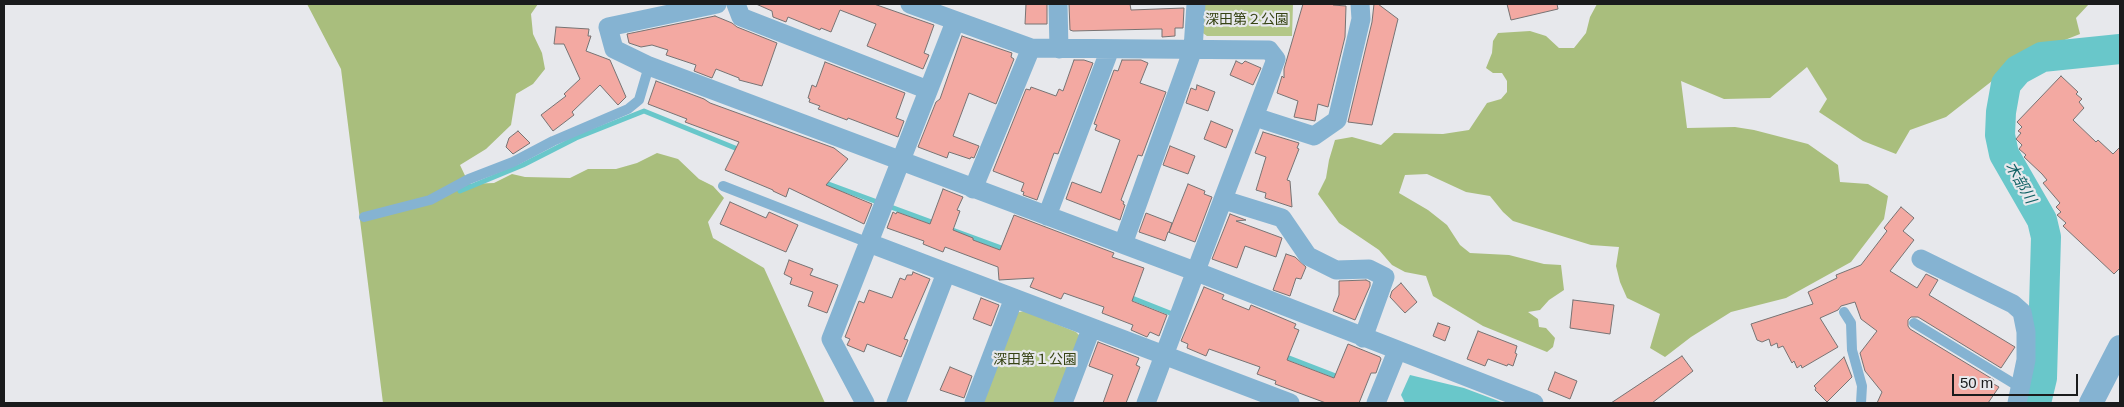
<!DOCTYPE html>
<meta charset="utf-8">
<style>
body{margin:0}
#map{position:relative;width:2124px;height:407px;overflow:hidden;background:#e7e8ec;font-family:Helvetica,sans-serif}
canvas{display:block}
.frame{position:absolute;inset:0;border:5px solid #1a1b1c;pointer-events:none}
.scale{position:absolute;left:1952px;top:374px;width:126px;height:22px;box-sizing:border-box;border:2px solid #1a1b1c;border-top:0;padding-left:6px;font-size:15px;line-height:18px;white-space:nowrap;color:#1a1b1c;-webkit-text-stroke:4px #e7e8ec;paint-order:stroke}
</style>
<div id="map">
<canvas width="2124" height="407"></canvas>
<div class="frame"></div>
<div class="scale">50 m</div>
</div>
<script>
const ctx = document.querySelector('canvas').getContext('2d');
ctx.lineJoin = 'round';
function fillPath(path, color) { ctx.fillStyle = color; ctx.fill(path, 'evenodd'); }
const shape = rows => new Path2D(rows.map(r => 'M' + r).join(''));
function strokePath(path, color, width, dash) { ctx.strokeStyle = color; ctx.lineWidth = width; ctx.lineCap = dash ? 'butt' : 'round'; ctx.setLineDash(dash || []); ctx.stroke(path); }
function drawText(font, color, halo, rows, align = 'center') {
  ctx.font = font + ' Helvetica,"Noto Sans JP",sans-serif'; ctx.lineWidth = 4.5; ctx.setLineDash([]); ctx.textBaseline = 'middle'; ctx.strokeStyle = halo; ctx.fillStyle = color; for (const [text, x, y, turn = 0] of rows) {
    ctx.save(); ctx.translate(x, y); ctx.rotate((+turn || 0) * Math.PI / 180); ctx.textAlign = isNaN(turn) ? turn : align; if (halo) ctx.strokeText(text, 0, 0); ctx.fillText(text, 0, 0); ctx.restore();
  }
}
fillPath(shape([
 [1202,4,1293,4,1292,36,1207,36,1200,31],
 [1024,311,1076,332,1081,337,1055,403,981,403,1015,313]
]), '#b3c788');
fillPath(shape([
 [307,4,538,4,531,14,533,34,542,53,545,69,533,84,516,94,511,125,486,149,460,165,469,184,494,183,512,174,525,177,570,178,588,169,616,169,637,163,657,153,678,159,699,179,713,186,724,198,708,222,713,238,764,268,825,403,383,403,341,69],
 [1597,4,2089,4,2076,18,2080,34,2024,56,1946,117,1910,130,1896,154,1863,141,1819,112,1827,99,1807,67,1770,98,1724,99,1681,81,1687,128,1735,127,1754,130,1808,144,1838,165,1840,182,1868,184,1888,196,1884,219,1851,262,1786,298,1731,312,1691,337,1665,357,1650,348,1660,314,1627,298,1620,282,1616,266,1619,247,1591,245,1513,221,1503,212,1490,196,1466,192,1427,174,1405,175,1399,193,1428,210,1447,225,1460,245,1470,253,1509,255,1544,264,1561,265,1564,290,1549,300,1540,310,1528,312,1538,319,1539,327,1546,328,1555,338,1553,347,1547,352,1483,326,1433,296,1426,276,1405,272,1392,265,1379,250,1339,223,1318,194,1326,178,1329,160,1335,140,1352,137,1381,145,1394,133,1443,134,1469,130,1487,103,1501,99,1507,92,1507,81,1502,73,1493,73,1486,68,1492,53,1493,41,1498,33,1530,31,1546,36,1559,48,1574,48,1586,33,1590,17]
]), '#a9be7d');
fillPath(shape([
 [1410,375,1464,388,1504,403,1405,403,1401,395]
]), '#69c7ca');
strokePath(shape([
 [823,182,937,224],
 [460,191,523,165,576,138,644,111,740,150],
 [947,228,1007,250],
 [1127,296,1175,315],
 [1284,356,1341,378]
]), '#69c7ca', 5);
strokePath(shape([
 [2036,403,2042,378,2046,237,2042,220,2004,154,2000,135,2001,112,2006,84,2018,70,2042,57,2120,49]
]), '#69c7ca', 30);
const building = shape([
 [756,4,874,4,934,25,924,53,929,55,923,69,867,46,876,24,840,10,831,32,821,28,820,30,788,17,786,22,773,17,772,11,756,4],
 [1026,4,1047,4,1047,24,1025,24,1026,4],
 [1069,4,1130,4,1131,10,1184,8,1183,28,1175,28,1175,36,1162,37,1162,29,1156,29,1073,31,1070,30,1069,4],
 [1303,4,1333,4,1333,5,1346,6,1345,37,1328,107,1318,104,1315,121,1294,117,1298,101,1277,93,1282,76,1284,78,1284,69,1303,4],
 [1374,4,1378,4,1398,19,1372,125,1348,122,1372,22,1374,4],
 [1507,4,1557,4,1558,9,1511,20,1507,4],
 [715,16,732,23,737,27,777,43,762,86,739,80,739,78,716,69,712,78,694,71,696,65,666,55,668,50,652,45,641,47,629,43,627,34,715,16],
 [556,27,589,29,588,36,591,36,586,51,610,60,626,97,618,105,600,85,572,112,574,115,553,131,541,115,566,96,564,94,580,79,564,44,554,44,556,27],
 [962,36,1012,53,1011,57,1014,59,996,104,969,93,953,136,979,146,974,158,971,157,970,159,949,152,947,158,918,147,936,102,940,99,962,36],
 [1074,60,1084,60,1093,63,1058,154,1054,153,1037,200,1023,195,1024,192,1021,191,1024,183,993,171,1026,89,1030,90,1031,87,1056,96,1059,89,1063,91,1074,60],
 [1122,60,1141,60,1148,63,1140,83,1166,92,1142,156,1138,155,1121,200,1124,202,1123,204,1125,205,1120,220,1066,199,1072,182,1101,193,1120,140,1095,130,1097,125,1094,124,1114,70,1118,71,1122,60],
 [1236,61,1242,64,1245,61,1261,68,1253,85,1230,75,1236,61],
 [825,62,905,93,896,118,904,121,898,137,848,118,847,120,818,109,820,106,809,102,810,99,808,98,812,85,816,87,825,62],
 [2061,76,2078,92,2076,94,2082,99,2079,102,2084,108,2073,120,2096,142,2098,140,2113,154,2120,147,2120,268,2114,274,2063,226,2066,223,2057,215,2061,212,2056,207,2060,203,2043,183,2047,180,2042,174,2024,157,2026,155,2019,149,2022,145,2016,139,2021,133,2018,131,2022,127,2017,122,2061,76],
 [656,81,704,99,710,103,834,148,848,159,826,185,872,204,864,224,789,188,786,197,773,191,773,190,725,170,739,142,685,122,687,119,648,104,656,81],
 [1197,85,1215,92,1208,111,1186,103,1191,88,1196,90,1197,85],
 [1211,121,1233,130,1226,148,1204,139,1211,121],
 [518,131,530,143,513,154,506,147,509,138,518,131],
 [1263,132,1299,143,1297,148,1299,149,1287,180,1290,181,1292,207,1265,198,1266,193,1256,190,1266,157,1255,153,1263,132],
 [1170,146,1195,156,1188,174,1163,165,1170,146],
 [1188,184,1205,191,1204,194,1212,197,1195,242,1168,232,1165,241,1139,232,1146,213,1172,223,1169,232,1188,184],
 [943,189,963,197,957,210,960,211,953,230,973,238,973,240,1000,250,1014,215,1114,253,1112,257,1144,268,1132,301,1167,315,1159,336,1150,332,1147,337,1131,330,1133,325,1102,313,1104,307,1064,293,1061,299,1030,287,1034,278,999,280,998,267,945,247,943,252,923,244,924,241,887,228,893,212,896,214,897,212,930,224,943,189],
 [730,202,766,218,769,212,798,225,786,252,720,224,730,202],
 [1901,207,1914,218,1903,231,1914,240,1890,271,1917,288,1926,274,1938,280,1929,295,2015,347,2001,368,1918,317,1911,317,1908,320,1908,326,1910,329,1994,380,1992,383,1999,387,1988,403,1877,403,1882,392,1865,371,1860,353,1877,331,1861,319,1855,302,1841,306,1838,310,1820,318,1838,347,1802,368,1801,365,1797,368,1794,361,1792,363,1783,346,1778,348,1777,343,1771,346,1769,339,1762,342,1757,340,1751,324,1813,304,1808,292,1837,278,1836,275,1861,265,1887,231,1884,228,1901,207],
 [1230,214,1246,220,1236,221,1282,238,1276,257,1245,246,1237,268,1212,259,1230,214],
 [1286,254,1295,257,1306,267,1301,279,1296,278,1290,296,1273,290,1286,254],
 [789,260,813,269,810,275,838,285,827,313,808,306,813,292,790,284,792,278,784,274,789,260],
 [913,272,930,279,904,339,908,340,901,357,867,344,864,352,847,345,850,339,845,337,859,301,864,303,869,290,892,298,900,278,905,280,907,275,912,275,913,272],
 [1366,280,1370,282,1370,286,1355,320,1333,311,1339,295,1339,281,1366,280],
 [1401,283,1417,302,1405,313,1390,297,1392,291,1401,283],
 [1204,287,1224,295,1222,299,1249,310,1251,305,1296,324,1294,328,1299,330,1287,360,1334,378,1348,344,1380,357,1381,359,1376,373,1371,373,1359,403,1326,403,1275,384,1276,381,1257,374,1260,367,1209,349,1206,356,1187,348,1188,344,1181,341,1204,287],
 [981,298,999,305,991,326,973,319,981,298],
 [1573,300,1614,305,1610,334,1570,328,1573,300],
 [1438,323,1450,327,1445,341,1433,336,1438,323],
 [1478,331,1517,346,1515,353,1517,354,1513,366,1508,364,1507,366,1488,359,1485,366,1467,359,1478,331],
 [1098,342,1139,358,1136,365,1140,367,1126,403,1103,403,1113,375,1089,366,1098,342],
 [1682,356,1693,371,1652,403,1611,403,1682,356],
 [1844,357,1852,377,1827,402,1815,390,1816,388,1814,386,1844,357],
 [950,367,972,376,964,398,940,390,950,367],
 [1555,372,1577,381,1570,399,1548,390,1555,372]
]);
fillPath(building, '#f3a9a2');
strokePath(building, '#777373', 1);
strokePath(shape([
 [723,186,869,243],
 [364,217,430,200,469,179,513,162,553,141,628,109,639,100,649,66],
 [1844,312,1851,323,1852,350,1862,386,1861,403],
 [1914,323,2021,388]
]), '#85b3d2', 10);
strokePath(shape([
 [717,4,608,27,614,49,649,66,1197,272,1534,403],
 [736,4,741,17,928,90],
 [910,4,1031,48,1269,50,1276,59,1146,403],
 [1058,4,1059,49],
 [1255,117,1314,136,1337,120,1361,19,1360,4],
 [973,189,1031,48],
 [1224,200,1282,218,1308,256,1336,270,1369,269,1385,277,1363,338],
 [1047,216,1110,49],
 [869,243,1290,403],
 [1123,244,1193,49,1196,4],
 [1921,259,2013,304,2022,312,2026,332,2026,360,2017,403],
 [865,403,831,339,955,22],
 [896,403,946,273],
 [974,403,1014,298],
 [1063,403,1091,329],
 [1376,403,1397,351]
]), '#85b3d2', 19);
strokePath(shape([
 [2091,403,2120,347]
]), '#85b3d2', 24);
drawText('14px', '#364313', '#e7e8ec', [
 ["深田第２公園",1247,20],
 ["深田第１公園",1035,360]
]);
drawText('italic 15px', '#126265', '#e7e8ec', [
 ["木部川",2020,183,60]
]);
</script>
